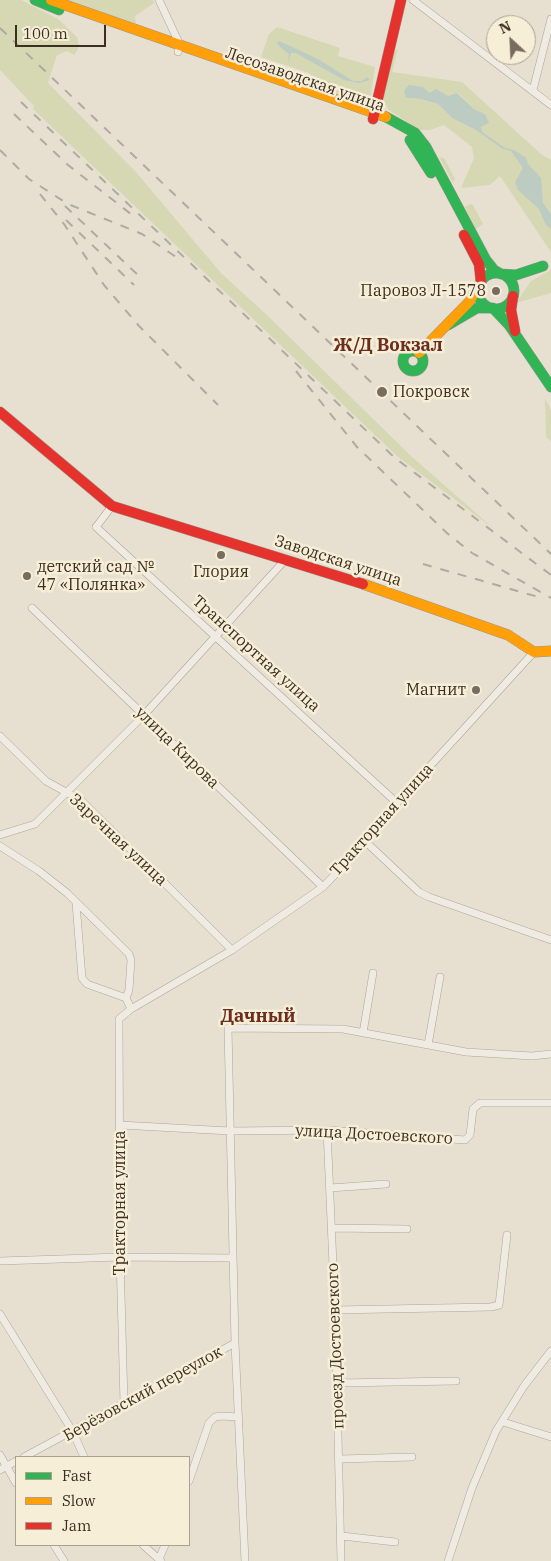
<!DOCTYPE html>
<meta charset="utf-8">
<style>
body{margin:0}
#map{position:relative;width:551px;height:1561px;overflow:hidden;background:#e7e0d1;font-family:"IBM Plex Serif",serif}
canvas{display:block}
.legend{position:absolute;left:15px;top:1456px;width:175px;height:90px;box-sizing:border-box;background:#f7eed8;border:1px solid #ada18e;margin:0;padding:6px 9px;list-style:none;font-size:15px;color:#3d2e20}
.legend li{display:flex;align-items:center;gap:10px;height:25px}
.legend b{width:25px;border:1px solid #ada18e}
.north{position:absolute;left:486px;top:15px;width:50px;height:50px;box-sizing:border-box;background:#f7eed8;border:1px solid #ada18e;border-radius:50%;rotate:335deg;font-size:14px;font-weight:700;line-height:20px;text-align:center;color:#3d2e20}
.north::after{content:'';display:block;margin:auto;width:18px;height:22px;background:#786c5e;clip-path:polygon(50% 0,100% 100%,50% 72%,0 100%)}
.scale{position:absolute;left:15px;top:25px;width:91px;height:22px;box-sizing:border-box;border:2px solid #3d2e20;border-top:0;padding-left:6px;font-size:15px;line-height:18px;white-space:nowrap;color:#3d2e20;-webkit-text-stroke:4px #f7eed8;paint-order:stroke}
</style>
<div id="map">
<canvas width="551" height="1561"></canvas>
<ul class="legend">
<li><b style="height:6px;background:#30b455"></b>Fast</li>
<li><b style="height:6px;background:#ff9f0a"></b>Slow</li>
<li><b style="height:6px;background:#e5322d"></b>Jam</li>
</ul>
<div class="north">N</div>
<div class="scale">100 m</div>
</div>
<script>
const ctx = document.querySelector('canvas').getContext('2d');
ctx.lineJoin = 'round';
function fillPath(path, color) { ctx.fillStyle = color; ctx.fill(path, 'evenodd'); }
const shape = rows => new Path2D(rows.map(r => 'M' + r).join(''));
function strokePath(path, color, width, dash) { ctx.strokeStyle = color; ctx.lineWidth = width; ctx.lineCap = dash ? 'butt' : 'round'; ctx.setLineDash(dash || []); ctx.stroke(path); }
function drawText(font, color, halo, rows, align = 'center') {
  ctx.font = font + ' "IBM Plex Serif",serif'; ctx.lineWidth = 5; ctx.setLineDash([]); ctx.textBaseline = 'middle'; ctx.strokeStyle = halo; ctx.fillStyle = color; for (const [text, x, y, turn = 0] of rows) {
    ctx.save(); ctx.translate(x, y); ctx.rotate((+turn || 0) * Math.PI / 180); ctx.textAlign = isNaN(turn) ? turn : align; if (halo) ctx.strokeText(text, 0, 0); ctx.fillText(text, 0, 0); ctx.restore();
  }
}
fillPath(shape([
 [0,0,21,0,58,19,77,37,79,45,77,51,74,55,67,51,57,55,48,83,136,172,221,273,270,318,410,455,493,528,397,456,33,109,34,106,0,70],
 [65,0,153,0,154,3,135,16,136,24],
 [277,27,340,48,338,56,375,67,371,95,363,100,329,91,309,73,261,57,269,34],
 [398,49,392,72,462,82,541,154,551,160,551,252,500,176,490,185,461,188,474,158,472,147,444,125,430,130,419,130,389,110,385,104,383,98,394,52],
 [423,87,430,93,448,96,458,93,474,109,485,114,481,127,476,130,452,118,438,104,421,99,406,98],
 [439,157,444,158,455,179,453,183],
 [470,204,473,205,483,224,476,229,465,207],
 [551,270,551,293,516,303,531,281],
 [545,398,551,411,551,441,546,437]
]), '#d6d7b3');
fillPath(shape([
 [279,41,318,59,353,81,362,81,367,77,370,80,359,83,344,80,296,53,291,53,288,63,289,54,280,47,277,43],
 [409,85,423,87,430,93,436,89,448,96,457,93,474,109,485,114,489,123,481,127,482,132,505,148,514,150,526,158,528,164,541,178,543,203,551,214,551,229,546,225,539,209,518,190,515,182,523,168,511,151,503,149,476,130,452,118,438,104,421,99,406,98,404,91]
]), '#bcccc2');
const street = shape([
 [159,0,180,45,178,52],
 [413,0,551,105],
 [533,90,551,19],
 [112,506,96,527,397,803],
 [32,608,323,887],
 [0,736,46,781,82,801,232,950],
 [0,835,35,824,143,716,285,560],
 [366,842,419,892,429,897,551,940],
 [0,846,39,871,67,893,129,954,131,960,129,990,126,998,131,1009],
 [76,903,82,978,87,984,126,998],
 [363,1033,373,973],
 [428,1045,440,977],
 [120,1125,230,1131,327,1130,465,1140,470,1135,473,1109,480,1103,551,1103],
 [327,1130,335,1310,341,1561],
 [330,1188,386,1184],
 [333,1228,407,1229],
 [0,1261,120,1257,232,1258],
 [335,1310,491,1307,499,1305,507,1235],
 [0,1314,73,1432,84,1457],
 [337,1383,456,1381],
 [124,1403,120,1257,119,1019,131,1009,232,950,323,887,366,842,400,799,534,652],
 [503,1422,551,1437],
 [0,1455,16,1483],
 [24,1457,235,1343],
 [340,1459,412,1457],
 [0,1470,16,1461],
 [189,1481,209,1423,215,1417,221,1416,238,1417],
 [342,1536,395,1542],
 [54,1545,64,1561],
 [143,1545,161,1561],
 [159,1559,165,1545],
 [245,1561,235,1343,228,1028,343,1029,466,1052,532,1056,551,1054],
 [448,1561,472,1488,496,1431,524,1386,551,1351]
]);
const fast = shape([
 [35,0,59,10],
 [386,117,415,133,426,147,486,260,494,270,501,274,516,275,543,266],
 [410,140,431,173],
 '478 291a18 18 0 1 1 36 0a18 18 0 1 1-36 0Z',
 [448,325,477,308,493,308,509,325,551,387],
 '403 361a10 10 0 1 1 20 0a10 10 0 1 1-20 0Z'
]);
const slow = shape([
 [51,0,386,117],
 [419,353,469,302,481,282],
 [363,584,508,635,534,652,551,651]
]);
const jam = shape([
 [373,119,401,0],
 [464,235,479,264,481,282],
 [513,296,511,310,515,331],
 [0,412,112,506,363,584]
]);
strokePath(street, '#ada599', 8);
strokePath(fast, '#9c958a', 11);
strokePath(slow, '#9c958a', 11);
strokePath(jam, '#9c958a', 11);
strokePath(street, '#efebe3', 7);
strokePath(fast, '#30b455', 10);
strokePath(slow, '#ff9f0a', 10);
strokePath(jam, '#e5322d', 10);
strokePath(shape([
 [0,28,551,554],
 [21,102,395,458,551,575],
 [14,114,68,165,136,218],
 [0,150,29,179,68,204,142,234,179,259],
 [40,194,64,224,104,285,139,326,218,405],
 [65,206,141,278],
 [66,220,134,285],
 [296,371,357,447,448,534,472,553,551,598],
 [423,564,542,598]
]), '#afaaa2', 2, [9, 9]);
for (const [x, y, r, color] of [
 [496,291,5,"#786c5e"],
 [382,392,6,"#786c5e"],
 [221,555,5,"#786c5e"],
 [27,576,5,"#786c5e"],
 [476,690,5,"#786c5e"]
]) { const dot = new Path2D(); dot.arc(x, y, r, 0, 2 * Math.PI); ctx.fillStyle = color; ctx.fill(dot); strokePath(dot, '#f7eed8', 2); }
drawText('16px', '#3d2e20', '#f7eed8', [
 ["Лесозаводская улица",305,80,19],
 ["Заводская улица",338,561,18],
 ["Транспортная улица",256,654,42],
 ["улица Кирова",177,748,44],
 ["Тракторная улица",382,820,-48],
 ["Заречная улица",118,840,43],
 ["улица Достоевского",374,1135,3],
 ["Тракторная улица",120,1203,-90],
 ["проезд Достоевского",336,1346,-92],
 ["Берёзовский переулок",143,1394,-29]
]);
drawText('16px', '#3d2e20', '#f7eed8', [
 ["Паровоз Л-1578",486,291],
 ["Покровск",393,392,"left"],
 ["детский сад №",37,567,"left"],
 ["47 «Полянка»",37,585,"left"],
 ["Глория",221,572,"center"],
 ["Магнит",466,690]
], 'right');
drawText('bold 18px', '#6b2e1e', '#f7eed8', [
 ["Ж/Д Вокзал",388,346],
 ["Дачный",258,1017]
]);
</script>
